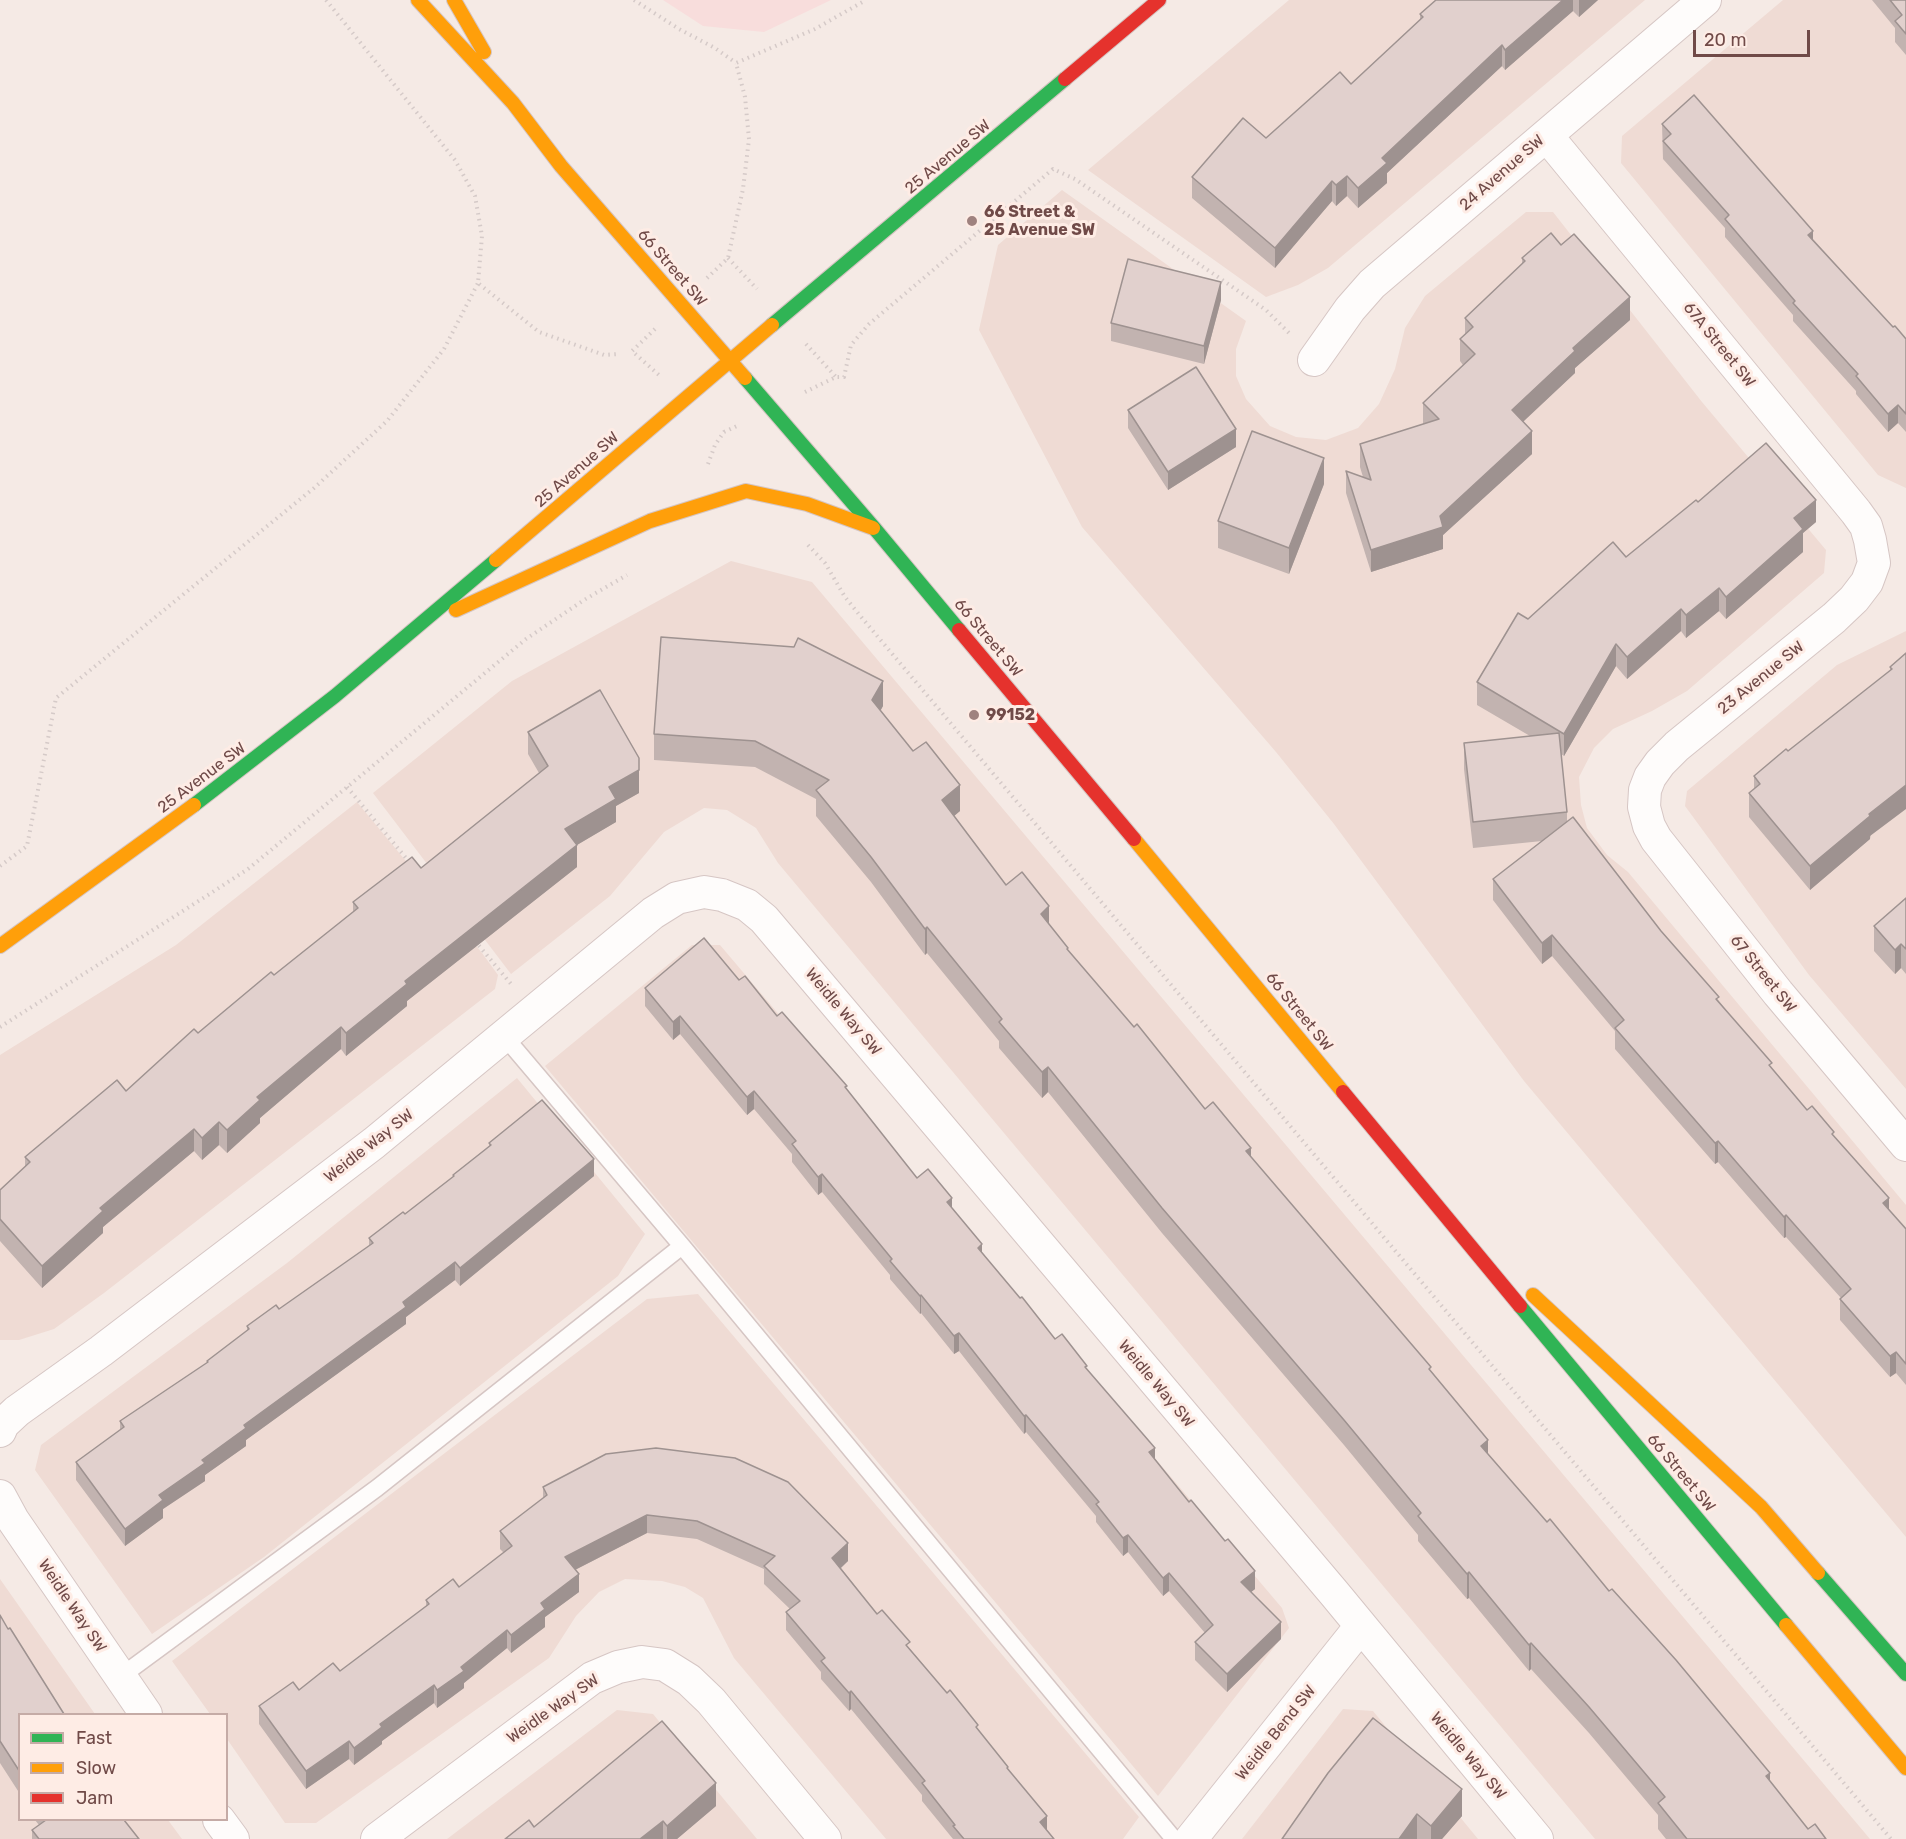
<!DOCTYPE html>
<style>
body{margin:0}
#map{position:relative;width:1906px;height:1839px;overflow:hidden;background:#f5eae5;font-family:Rubik,sans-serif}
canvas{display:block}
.legend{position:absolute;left:18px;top:1713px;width:210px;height:108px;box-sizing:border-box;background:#feece5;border:2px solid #c5aba6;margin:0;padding:8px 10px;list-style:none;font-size:18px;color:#704a48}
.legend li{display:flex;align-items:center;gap:12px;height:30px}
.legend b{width:30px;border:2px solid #c5aba6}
.scale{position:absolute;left:1693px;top:30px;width:117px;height:27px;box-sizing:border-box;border:3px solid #704a48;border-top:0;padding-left:8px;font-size:18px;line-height:21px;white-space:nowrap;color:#704a48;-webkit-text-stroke:4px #feece5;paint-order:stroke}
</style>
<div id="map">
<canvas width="1906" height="1839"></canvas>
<ul class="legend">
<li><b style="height:8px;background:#30b455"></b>Fast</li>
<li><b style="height:8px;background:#ff9f0a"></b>Slow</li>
<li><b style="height:8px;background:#e5322d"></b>Jam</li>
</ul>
<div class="scale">20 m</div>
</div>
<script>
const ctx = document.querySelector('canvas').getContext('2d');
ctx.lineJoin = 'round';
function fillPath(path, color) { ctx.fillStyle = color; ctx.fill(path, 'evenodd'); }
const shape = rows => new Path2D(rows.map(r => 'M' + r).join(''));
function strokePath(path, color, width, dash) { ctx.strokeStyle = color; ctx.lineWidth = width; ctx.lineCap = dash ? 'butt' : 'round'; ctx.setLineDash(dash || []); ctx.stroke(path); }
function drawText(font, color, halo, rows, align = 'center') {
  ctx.font = font + ' Rubik,sans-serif'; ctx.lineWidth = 6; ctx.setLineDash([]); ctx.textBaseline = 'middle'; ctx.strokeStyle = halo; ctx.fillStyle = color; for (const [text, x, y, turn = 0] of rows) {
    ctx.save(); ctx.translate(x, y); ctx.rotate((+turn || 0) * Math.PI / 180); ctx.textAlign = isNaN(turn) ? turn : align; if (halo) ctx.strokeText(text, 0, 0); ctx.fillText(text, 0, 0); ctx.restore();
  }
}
fillPath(shape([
 [1289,0,1645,0,1328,268,1298,285,1266,297,1088,170],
 [1783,0,1906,0,1906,488,1878,475,1621,163,1622,136],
 [1062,190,1246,321,1236,349,1236,376,1246,399,1270,426,1296,437,1326,440,1358,428,1379,404,1395,369,1405,328,1425,296,1526,212,1553,212,1702,402,1826,550,1824,573,1687,691,1652,711,1613,729,1594,748,1579,777,1581,805,1587,828,1607,855,1628,872,1906,1205,1906,1537,1524,1081,1334,824,1276,752,1082,527,979,330,998,245],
 [731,561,812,582,1870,1839,1595,1839,778,863,756,828,727,810,704,808,664,832,610,896,511,974,373,793,512,681],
 [1906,631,1906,1089,1809,975,1685,806,1687,791,1837,665],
 [357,802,482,953,498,975,495,989,104,1293,54,1329,19,1340,0,1340,0,1055,176,945],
 [692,945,720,945,1282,1608,1289,1628,1158,1796,545,1066],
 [517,1078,645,1234,618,1276,264,1557,152,1634,35,1470,41,1445,287,1263],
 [698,1294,1139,1817,1123,1839,886,1839,734,1658,703,1598,685,1587,662,1581,625,1579,599,1592,576,1616,549,1658,316,1823,285,1823,227,1739,226,1714,210,1714,172,1661,647,1299],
 [0,1579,95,1714,20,1714,20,1820,168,1820,182,1839,0,1839],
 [1343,1709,1373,1711,1478,1839,1242,1839],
 [617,1710,653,1714,757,1839,447,1839]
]), '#efdbd4');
fillPath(shape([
 [663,0,831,0,764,32,703,26]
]), '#f8dddc');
const lane = shape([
 [504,1036,682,1246,1174,1839],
 [120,1677,377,1488,682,1246]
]);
const street = shape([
 [1547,136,1856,512,1866,526,1870,540,1874,563,1867,582,1854,599,1834,618,1677,746,1660,763,1650,777,1645,790,1644,807,1649,826,1656,839,1778,993,1906,1145],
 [1314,360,1350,309,1372,284,1705,0],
 [0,1431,3,1424,17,1411,101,1351,374,1143,653,913,677,898,704,892,722,895,747,905,764,919,1334,1593,1537,1839],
 [0,1496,13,1520,146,1714],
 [219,1820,233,1839],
 [377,1839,592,1678,618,1667,642,1662,665,1665,689,1680,711,1701,825,1839],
 [1191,1839,1361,1626]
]);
const fast = shape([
 [772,325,1065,79],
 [745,378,875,529,959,630],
 [194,805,335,696,496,560],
 [1520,1306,1786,1625],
 [1818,1573,1906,1674]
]);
const slow = shape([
 [418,0,513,103,561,166,745,378],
 [454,0,484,52],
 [496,560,772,325],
 [456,610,650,521,746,491,807,504,873,528],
 [1134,839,1343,1092],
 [0,946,194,805],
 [1533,1295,1761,1507,1818,1573],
 [1786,1625,1906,1768]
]);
const jam = shape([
 [1065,79,1159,0],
 [959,630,1134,839],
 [1343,1092,1520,1306]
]);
strokePath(lane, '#d6c6c4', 19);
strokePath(street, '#d6c6c4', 34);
strokePath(fast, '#d5c5c2', 16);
strokePath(slow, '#d5c5c2', 16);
strokePath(jam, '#d5c5c2', 16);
strokePath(shape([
 [326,0,455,160,475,196,482,236,478,283,539,332,604,355,618,354],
 [634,0,679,29,715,48,736,63],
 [728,258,757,289],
 [707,278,728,258,743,189,749,139,745,97,736,63,815,29,866,0],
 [655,329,632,351,659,375],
 [806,344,836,377],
 [805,392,836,377,844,377,851,345,869,324,1053,169,1075,179,1266,310,1289,333],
 [708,464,715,445,724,432,739,425],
 [808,545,825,563,845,597,862,618,1891,1839],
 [347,787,411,864],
 [0,866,27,846,56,698,314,488,387,421,444,349,478,283],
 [475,941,511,984],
 [0,1027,208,895,248,869,526,639,584,600,627,575]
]), '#d5cac8', 4, [1.5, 4.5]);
strokePath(lane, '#fefcfb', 16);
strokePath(street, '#fefcfb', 32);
strokePath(fast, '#30b455', 14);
strokePath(slow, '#ff9f0a', 14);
strokePath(jam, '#e5322d', 14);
fillPath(shape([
 [1436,0,1598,0,1579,17,1573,11,1505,70,1502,66,1387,173,1387,183,1358,208,1347,196,1336,206,1332,201,1275,268,1192,198,1192,177,1266,138,1351,84,1420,20,1420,14],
 [1872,0,1906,0,1906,55,1895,42,1895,28],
 [1662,124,1813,239,1893,327,1906,339,1906,432,1898,423,1888,432,1856,394,1856,391,1793,321,1793,315,1725,237,1725,228,1663,159],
 [1522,258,1630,320,1575,368,1575,373,1523,422,1532,454,1443,535,1443,549,1371,572,1346,493,1346,471,1363,477,1360,467,1360,444,1423,424,1423,403,1463,365,1460,361,1460,339,1465,335,1465,318,1522,264],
 [1221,300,1204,364,1111,341,1111,323],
 [1128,410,1236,447,1168,490,1128,428],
 [1324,484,1289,574,1218,548,1218,521],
 [1698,502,1816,522,1803,533,1803,552,1726,619,1719,611,1686,638,1681,631,1627,679,1616,666,1564,756,1561,754,1567,812,1567,822,1661,931,1719,1001,1772,1069,1807,1110,1834,1136,1889,1210,1906,1229,1906,1385,1896,1373,1890,1377,1840,1320,1840,1299,1841,1298,1786,1237,1784,1238,1718,1162,1715,1164,1615,1049,1615,1031,1552,956,1542,964,1493,900,1493,879,1542,841,1473,848,1464,769,1464,743,1530,736,1477,705,1477,682,1528,619,1626,557],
 [1906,653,1870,839,1810,890,1749,817,1749,793,1754,789,1754,776,1788,751,1890,671,1890,667],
 [883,706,880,711,960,811,954,816,1006,885,1049,925,1068,951,1134,1027,1205,1109,1251,1157,1431,1371,1488,1455,1547,1522,1609,1591,1770,1781,1808,1829,1826,1839,1666,1839,1658,1829,1658,1815,1589,1733,1531,1669,1529,1671,1469,1598,1467,1599,1418,1541,1418,1535,1344,1445,1162,1233,1048,1092,1042,1098,999,1048,999,1041,927,953,925,955,871,882,816,816,816,799,755,767,654,760,654,734],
 [528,732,639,793,616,806,616,822,577,845,577,867,407,1001,407,1006,346,1056,341,1049,260,1118,260,1123,227,1153,219,1145,202,1160,194,1151,103,1227,103,1233,42,1288,0,1241,0,1190,25,1167,25,1157,126,1091,198,1033,274,975,353,912,353,902,421,868,539,773,528,754],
 [1906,898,1906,974,1901,968,1895,974,1874,951,1874,926],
 [739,980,777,1016,847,1089,917,1178,952,1208,982,1253,1020,1298,1055,1339,1087,1369,1155,1459,1255,1589,1251,1592,1281,1639,1227,1692,1195,1660,1195,1642,1205,1633,1169,1591,1163,1596,1128,1552,1123,1556,1096,1522,1096,1516,1026,1432,1024,1434,959,1351,954,1354,921,1313,920,1314,890,1279,890,1275,822,1192,818,1195,792,1162,792,1154,754,1109,747,1115,680,1034,673,1040,645,1006,645,988],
 [489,1143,594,1176,460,1286,455,1280,406,1317,406,1324,246,1440,246,1446,205,1475,205,1481,163,1509,163,1518,125,1546,76,1480,76,1462,120,1430,120,1421,207,1363,207,1361,247,1331,247,1326,279,1309,369,1246,369,1238,405,1214,453,1177,453,1175,489,1146],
 [606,1454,848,1561,841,1568,877,1614,910,1649,978,1730,1008,1770,1047,1830,1054,1839,953,1839,922,1801,922,1795,851,1709,849,1711,821,1679,821,1672,786,1630,786,1612,790,1609,764,1584,764,1569,697,1539,647,1533,575,1570,579,1592,545,1617,545,1627,511,1653,507,1648,464,1683,464,1688,437,1708,434,1703,382,1741,382,1744,354,1765,349,1759,306,1789,259,1724,259,1706,299,1690,340,1671,426,1606,426,1600,459,1587,504,1553,500,1549,500,1531,543,1499,543,1487],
 [0,1615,20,1714,20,1794,0,1763],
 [1328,1773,1462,1816,1442,1839,1282,1839],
 [716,1806,677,1839,505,1839,534,1827],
 [35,1820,124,1820,139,1839,32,1839,32,1830,39,1825]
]), '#c2b3b0');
fillPath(shape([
 [1563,0,1573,0,1573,11,1505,70,1505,50],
 [1579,0,1598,0,1579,17],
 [1502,45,1502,66,1387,173,1387,183,1358,208,1358,188,1382,158],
 [1347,176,1347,196,1336,206,1336,185],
 [1332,181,1332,201,1275,268,1275,248],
 [1813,231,1813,249,1808,235],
 [1221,282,1221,300,1204,364,1204,346],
 [1630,297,1630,320,1575,368,1575,373,1512,432,1512,410,1573,348],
 [1898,405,1898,423,1888,432,1888,414],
 [1236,429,1236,447,1168,490,1168,472],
 [1532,431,1532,454,1443,535,1443,549,1371,572,1371,550,1440,516],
 [1324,458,1324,484,1289,574,1289,548],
 [1816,500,1816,522,1803,533,1803,552,1726,619,1726,597,1794,518],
 [1719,588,1719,611,1686,638,1686,615],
 [1681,609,1681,631,1627,679,1627,657],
 [1616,644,1616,666,1564,756,1564,734],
 [883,681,883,706,872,726,872,700],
 [639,770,639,793,616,806,616,822,565,852,565,829,609,787],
 [960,785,960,811,942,826,942,800],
 [1906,785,1906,809,1870,836,1870,839,1810,890,1810,866,1869,814],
 [577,845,577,867,407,1001,407,1006,346,1056,346,1033,405,981],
 [1049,906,1049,932,1041,914],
 [927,927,927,953,925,955,925,929],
 [1552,935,1552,956,1542,964,1542,943],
 [1901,944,1901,968,1895,974,1895,950],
 [680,1016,680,1034,673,1040,673,1022],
 [341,1027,341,1049,260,1118,260,1123,227,1153,227,1130,257,1097],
 [1048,1067,1048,1092,1042,1098,1042,1072],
 [754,1091,754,1109,747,1115,747,1097],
 [219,1122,219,1145,202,1160,202,1138],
 [194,1129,194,1151,103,1227,103,1233,42,1288,42,1266,100,1208],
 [1718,1141,1718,1162,1715,1164,1715,1143],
 [1251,1148,1251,1173,1246,1151],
 [594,1159,594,1176,460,1286,460,1268],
 [822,1174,822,1192,818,1195,818,1177],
 [952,1198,952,1216,947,1202],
 [1889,1198,1889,1219,1883,1203],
 [1786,1215,1786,1237,1784,1238,1784,1217],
 [982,1244,982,1262,978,1248],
 [455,1262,455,1280,406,1317,406,1324,246,1440,246,1446,205,1475,205,1481,163,1509,163,1518,125,1546,125,1529,159,1495,244,1425],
 [921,1295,921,1313,920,1314,920,1296],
 [959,1333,959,1351,954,1354,954,1336],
 [1896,1352,1896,1373,1890,1377,1890,1356],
 [1026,1415,1026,1432,1024,1434,1024,1416],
 [1488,1440,1488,1466,1481,1446],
 [1155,1448,1155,1466,1149,1452],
 [647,1515,647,1533,565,1575,565,1557],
 [1128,1535,1128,1552,1123,1556,1123,1538],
 [848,1543,848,1561,832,1576,832,1558],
 [1255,1571,1255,1589,1241,1600,1241,1582],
 [1469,1572,1469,1598,1467,1599,1467,1574],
 [1169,1573,1169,1591,1163,1596,1163,1578],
 [579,1574,579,1592,545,1617,545,1627,511,1653,511,1635,541,1603],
 [1281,1622,1281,1639,1227,1692,1227,1674],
 [507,1630,507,1648,464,1683,464,1688,437,1708,437,1690,461,1667],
 [1531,1643,1531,1669,1529,1671,1529,1645],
 [434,1685,434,1703,382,1741,382,1744,354,1765,354,1748,380,1724],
 [851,1691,851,1709,849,1711,849,1693],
 [349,1741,349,1759,306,1789,306,1771],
 [1770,1773,1770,1798,1766,1776],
 [716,1783,716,1806,677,1839,667,1839,667,1826],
 [1462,1789,1462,1816,1442,1839,1431,1839,1431,1826],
 [1417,1814,1417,1839,1399,1839],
 [1047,1816,1047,1834,1040,1822],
 [663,1821,663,1839,640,1839]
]), '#9e9290');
const building = shape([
 [1436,0,1563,0,1505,50,1502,45,1382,158,1387,163,1358,188,1347,176,1336,185,1332,181,1275,248,1192,177,1243,118,1266,138,1340,72,1351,84,1423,17,1420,14,1436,0],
 [1890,0,1906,0,1906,34,1895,21,1902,15,1890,0],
 [1694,95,1813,231,1808,235,1893,327,1895,326,1906,339,1906,414,1898,405,1888,414,1856,376,1858,374,1793,303,1795,301,1725,219,1729,215,1663,141,1671,134,1662,124,1694,95],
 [1551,233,1561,245,1574,234,1630,297,1573,348,1575,351,1512,410,1532,431,1440,516,1443,527,1371,550,1346,471,1371,480,1360,444,1439,419,1423,403,1475,354,1460,339,1473,327,1465,318,1525,261,1522,258,1551,233],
 [1128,259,1221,282,1204,346,1111,323,1128,259],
 [1196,367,1236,429,1168,472,1128,410,1196,367],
 [1252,431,1324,458,1289,548,1218,521,1252,431],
 [1766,443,1816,500,1794,518,1803,529,1726,597,1719,588,1686,615,1681,609,1627,657,1616,644,1564,734,1477,682,1518,613,1528,619,1613,542,1626,557,1696,500,1698,502,1766,443],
 [661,637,794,647,798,638,883,681,872,700,913,751,926,742,960,785,942,800,1006,885,1022,872,1049,906,1041,914,1068,948,1067,949,1134,1027,1137,1024,1205,1109,1213,1102,1251,1148,1246,1151,1431,1367,1429,1369,1488,1440,1481,1446,1547,1522,1550,1519,1609,1591,1612,1589,1676,1660,1770,1773,1766,1776,1808,1829,1815,1824,1826,1839,1687,1839,1658,1803,1665,1797,1589,1707,1531,1643,1529,1645,1469,1572,1467,1574,1418,1516,1421,1513,1344,1420,1162,1208,1048,1067,1042,1072,999,1022,1002,1019,927,927,925,929,871,857,816,790,829,780,755,741,654,734,661,637],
 [1906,653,1906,785,1869,814,1870,816,1810,866,1749,793,1760,784,1754,776,1786,749,1788,751,1892,669,1890,667,1906,653],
 [600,690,639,758,639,770,609,787,616,799,565,829,577,845,405,981,407,984,346,1033,341,1027,257,1097,260,1100,227,1130,219,1122,202,1138,194,1129,100,1208,103,1211,42,1266,0,1219,0,1190,30,1162,25,1157,117,1080,126,1091,194,1029,198,1033,271,972,274,975,358,908,353,902,412,857,421,868,548,766,528,732,600,690],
 [1559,733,1567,812,1473,822,1464,743,1559,733],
 [1573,817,1661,931,1719,997,1716,999,1772,1063,1769,1065,1807,1110,1812,1106,1834,1132,1832,1134,1889,1198,1883,1203,1906,1229,1906,1364,1896,1352,1890,1356,1840,1299,1851,1289,1786,1215,1784,1217,1718,1141,1715,1143,1615,1028,1624,1020,1552,935,1542,943,1493,879,1573,817],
 [1906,898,1906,949,1901,944,1895,950,1874,926,1906,898],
 [704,938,739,980,745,976,777,1016,782,1012,847,1086,845,1087,917,1178,928,1169,952,1198,947,1202,982,1244,978,1248,1020,1298,1022,1297,1055,1339,1062,1334,1087,1366,1085,1367,1155,1448,1149,1452,1189,1502,1191,1500,1225,1541,1228,1539,1255,1571,1241,1582,1281,1622,1227,1674,1195,1642,1213,1625,1169,1573,1163,1578,1128,1535,1123,1538,1096,1504,1099,1502,1026,1415,1024,1416,959,1333,954,1336,921,1295,920,1296,890,1261,892,1259,822,1174,818,1177,792,1144,796,1141,754,1091,747,1097,680,1016,673,1022,645,988,704,938],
 [542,1100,594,1159,460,1268,455,1262,403,1302,406,1307,244,1425,246,1428,202,1460,205,1463,159,1495,163,1500,125,1529,76,1462,124,1427,120,1421,208,1362,207,1361,249,1329,247,1326,276,1305,279,1309,373,1243,369,1238,403,1212,405,1214,454,1176,453,1175,491,1145,489,1143,542,1100],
 [656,1448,735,1458,788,1482,848,1543,832,1558,877,1614,882,1610,910,1642,906,1645,947,1693,950,1690,978,1725,976,1727,1008,1767,1007,1768,1047,1816,1040,1822,1054,1839,964,1839,953,1826,955,1825,922,1783,925,1781,851,1691,849,1693,821,1661,825,1658,786,1612,800,1601,764,1566,775,1556,697,1521,647,1515,565,1557,579,1574,541,1603,545,1609,511,1635,507,1630,461,1667,464,1671,437,1690,434,1685,380,1724,382,1727,354,1748,349,1741,306,1771,259,1706,293,1682,299,1690,333,1663,340,1671,429,1604,426,1600,453,1579,459,1587,512,1546,500,1531,547,1495,543,1487,606,1454,656,1448],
 [0,1615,8,1629,10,1628,64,1714,20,1714,20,1772,0,1741,0,1615],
 [1373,1718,1462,1789,1431,1826,1417,1814,1399,1839,1282,1839,1328,1773,1373,1718],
 [662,1721,716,1783,667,1826,663,1821,640,1839,505,1839,529,1820,534,1827,662,1721],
 [46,1820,124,1820,139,1839,39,1839,32,1830,46,1820]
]);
fillPath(building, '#e1d0cd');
strokePath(building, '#9e9290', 1.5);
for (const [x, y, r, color] of [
 [972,221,6,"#9f827f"],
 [974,715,6,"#9f827f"]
]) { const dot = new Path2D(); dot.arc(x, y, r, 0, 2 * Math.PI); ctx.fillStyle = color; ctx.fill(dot); strokePath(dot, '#feece5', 2); }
drawText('16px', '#704a48', '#feece5', [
 ["25 Avenue SW",948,157,-40],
 ["24 Avenue SW",1502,173,-41],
 ["66 Street SW",672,268,49],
 ["67A Street SW",1719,345,51],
 ["25 Avenue SW",577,470,-41],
 ["66 Street SW",988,638,50],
 ["23 Avenue SW",1761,678,-39],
 ["25 Avenue SW",202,778,-37],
 ["67 Street SW",1763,974,51],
 ["Weidle Way SW",843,1012,50],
 ["66 Street SW",1299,1012,51],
 ["Weidle Way SW",369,1146,-38],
 ["Weidle Way SW",1156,1384,50],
 ["66 Street SW",1681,1473,50],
 ["Weidle Way SW",72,1606,56],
 ["Weidle Way SW",553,1709,-35],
 ["Weidle Bend SW",1276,1733,-51],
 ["Weidle Way SW",1468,1756,50]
]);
drawText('bold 16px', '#704a48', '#feece5', [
 ["66 Street &",984,212],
 ["25 Avenue SW",984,230],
 ["99152",986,715]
], 'left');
</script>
